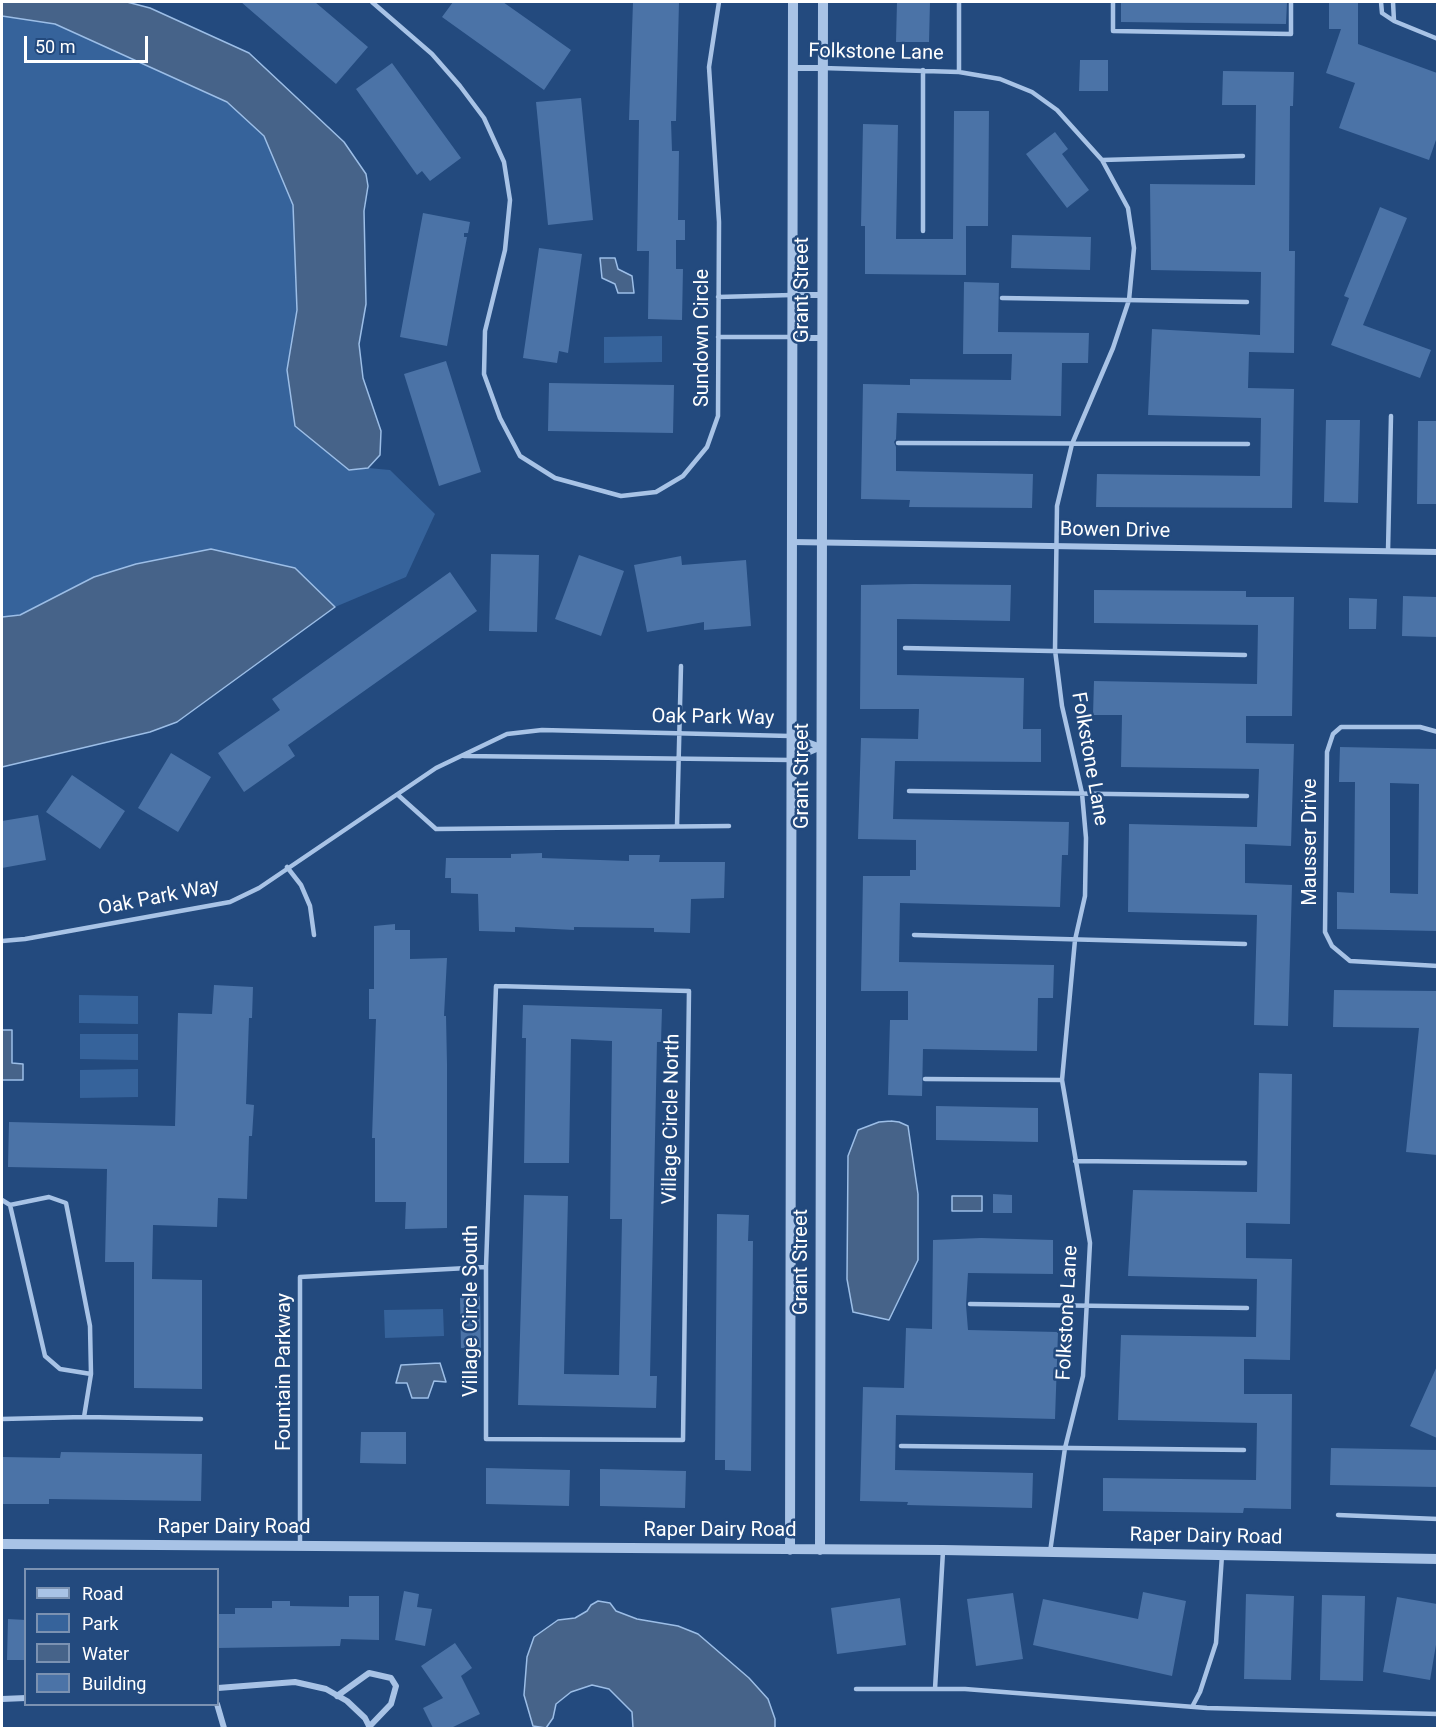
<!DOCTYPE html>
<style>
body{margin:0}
#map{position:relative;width:1439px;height:1730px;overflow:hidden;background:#234a7e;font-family:Roboto,sans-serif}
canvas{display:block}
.frame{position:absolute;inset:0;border:3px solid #fff;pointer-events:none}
.legend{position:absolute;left:24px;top:1568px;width:195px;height:138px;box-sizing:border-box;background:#234a7e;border:2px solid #7b92b2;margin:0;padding:8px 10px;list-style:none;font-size:18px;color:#fff}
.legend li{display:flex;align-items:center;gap:12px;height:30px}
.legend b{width:30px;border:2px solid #7b92b2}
.scale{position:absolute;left:24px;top:36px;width:124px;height:27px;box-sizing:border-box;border:3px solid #fff;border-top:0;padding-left:8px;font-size:18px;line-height:21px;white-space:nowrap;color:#fff;-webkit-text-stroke:4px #234a7e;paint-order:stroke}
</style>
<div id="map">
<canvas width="1439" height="1730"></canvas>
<div class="frame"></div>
<ul class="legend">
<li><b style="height:8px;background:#a8c3e6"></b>Road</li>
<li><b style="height:16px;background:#36639b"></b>Park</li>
<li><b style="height:16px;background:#466389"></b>Water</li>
<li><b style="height:16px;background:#4b73a7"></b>Building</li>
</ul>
<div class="scale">50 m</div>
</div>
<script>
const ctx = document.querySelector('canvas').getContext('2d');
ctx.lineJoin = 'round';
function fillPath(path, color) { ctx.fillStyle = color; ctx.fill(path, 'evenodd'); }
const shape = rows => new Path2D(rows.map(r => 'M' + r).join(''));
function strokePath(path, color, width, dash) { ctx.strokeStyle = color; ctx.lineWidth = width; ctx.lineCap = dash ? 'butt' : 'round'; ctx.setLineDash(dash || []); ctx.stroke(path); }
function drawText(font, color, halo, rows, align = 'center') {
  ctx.font = font + ' Roboto,sans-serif'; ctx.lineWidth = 5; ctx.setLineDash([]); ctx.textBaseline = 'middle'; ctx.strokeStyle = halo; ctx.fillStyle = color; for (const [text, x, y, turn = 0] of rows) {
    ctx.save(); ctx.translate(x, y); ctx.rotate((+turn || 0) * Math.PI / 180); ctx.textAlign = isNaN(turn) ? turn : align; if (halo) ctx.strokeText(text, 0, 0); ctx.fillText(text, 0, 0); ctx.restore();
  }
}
fillPath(shape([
 [2,16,55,24,227,102,264,136,293,205,297,310,287,370,349,470,368,468,390,470,435,514,406,577,335,607,295,568,264,563,94,577,20,615,2,617],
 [662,336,662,362,604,363,604,337],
 [79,995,138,996,138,1024,79,1023],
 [80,1034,138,1034,138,1060,80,1059],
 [138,1069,138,1097,80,1098,80,1070],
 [443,1309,444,1336,385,1338,384,1310]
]), '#36639b');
const water = shape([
 [2,2,127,2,150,8,249,53,344,142,366,174,368,186,364,211,366,304,359,344,363,378,381,431,380,455,368,468,349,470,295,426,287,370,297,310,293,205,264,136,227,102,55,24,2,16,2,2],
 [600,258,615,258,618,269,632,276,634,293,618,293,615,284,602,278,600,258],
 [211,549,295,568,335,607,177,722,150,732,2,767,2,617,20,615,94,577,136,564,211,549],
 [2,1030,12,1030,12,1063,23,1064,23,1080,2,1080,2,1030],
 [891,1121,899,1122,908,1126,918,1194,918,1260,889,1320,853,1312,847,1279,848,1156,858,1130,879,1122,891,1121],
 [952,1196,982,1196,982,1211,952,1211,952,1196],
 [440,1363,446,1382,434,1381,428,1398,412,1398,407,1383,396,1383,401,1365,440,1363],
 [598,1601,610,1603,616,1611,637,1619,678,1626,698,1634,749,1678,768,1699,775,1719,775,1728,633,1728,632,1712,609,1689,592,1685,571,1692,556,1704,553,1718,546,1728,533,1726,524,1695,527,1657,534,1637,558,1620,575,1618,587,1611,591,1605,598,1601]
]);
fillPath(water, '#466389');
strokePath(water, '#9cbee7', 1.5);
fillPath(shape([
 [241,2,315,2,368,47,336,84],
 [453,2,503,2,571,50,544,90,442,17],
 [633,2,679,2,676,121,671,121,672,151,679,151,678,220,685,220,685,240,676,240,676,269,683,269,682,320,648,319,649,251,637,251,639,120,629,120],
 [897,2,930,2,929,42,896,42],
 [1121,2,1287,2,1286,24,1121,22],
 [1329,2,1358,2,1358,44,1437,73,1437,137,1429,160,1339,128,1355,83,1326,73,1341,29,1329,29],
 [1080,60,1108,60,1108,91,1079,91],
 [392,63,461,158,430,181,422,171,417,175,356,89],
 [1223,71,1294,72,1293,106,1290,106,1289,251,1295,251,1294,353,1249,352,1248,388,1294,389,1292,508,1096,507,1097,474,1260,476,1261,418,1148,415,1152,329,1260,335,1261,272,1151,270,1150,184,1255,185,1256,105,1222,105],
 [581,98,593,220,548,225,536,102],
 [954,111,989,111,988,226,966,226,966,275,865,274,865,226,861,226,863,124,898,125,896,239,953,239],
 [1055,132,1068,149,1062,154,1089,190,1067,208,1026,154],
 [1380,207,1407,218,1363,325,1431,350,1420,378,1331,345,1349,298,1344,296],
 [423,213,470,222,468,233,464,233,464,237,467,237,447,346,400,337],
 [1012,235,1091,237,1090,270,1011,268],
 [539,248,582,254,568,353,559,351,557,363,523,358],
 [964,282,999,283,998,332,1089,333,1088,363,1062,363,1061,416,897,413,896,439,894,442,896,447,896,471,1033,474,1032,508,909,507,910,500,861,499,863,384,910,385,910,379,1011,380,1012,354,963,354],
 [446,361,481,472,439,486,404,374],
 [549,383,674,385,673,433,548,431],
 [1326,420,1360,420,1358,503,1324,502],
 [1418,421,1437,421,1437,504,1417,504],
 [491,554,539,555,537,632,489,631],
 [579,555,624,571,601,636,555,619],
 [681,556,682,565,746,560,751,626,704,630,704,622,647,632,634,565],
 [450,572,477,611,288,745,295,756,244,792,218,753,280,710,272,699],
 [914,584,1011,585,1010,621,897,619,897,675,1024,678,1023,729,1041,729,1041,762,895,761,893,819,1069,822,1068,855,1062,855,1060,907,900,903,899,962,1054,965,1053,998,1038,998,1037,1051,923,1049,922,1096,888,1095,890,1020,908,1020,908,991,861,991,863,876,910,876,910,870,916,870,916,840,858,839,861,738,918,739,919,709,860,709,861,585],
 [1094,590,1246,591,1246,597,1294,597,1292,716,1246,716,1246,743,1294,744,1291,846,1245,844,1245,883,1292,885,1288,1026,1254,1025,1257,915,1128,912,1129,824,1257,827,1259,769,1121,767,1122,715,1093,715,1094,681,1257,684,1258,625,1094,623],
 [1403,596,1437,597,1437,637,1402,636],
 [1349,598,1377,599,1376,629,1349,629],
 [1340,747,1437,749,1437,931,1337,929,1337,892,1354,893,1355,782,1339,782],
 [1390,783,1419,784,1418,894,1390,893],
 [171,753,211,777,178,832,138,808],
 [72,775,125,811,100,849,46,812],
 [38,815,46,860,2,868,2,821],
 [542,853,542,858,629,861,629,855,660,855,659,862,725,862,724,898,691,899,690,933,654,932,654,928,574,927,574,930,515,927,515,932,479,931,478,894,451,893,451,878,445,878,446,858,511,858,511,854],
 [395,924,395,930,410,930,410,959,447,958,444,1016,446,1016,447,1064,447,1228,405,1229,406,1202,375,1202,375,1138,372,1138,376,1019,369,1019,369,989,374,989,374,926],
 [214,985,253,987,252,1018,249,1018,246,1104,254,1105,252,1136,249,1136,247,1199,218,1198,217,1227,153,1225,152,1279,202,1280,202,1389,134,1388,134,1262,105,1262,107,1169,8,1167,9,1122,175,1126,178,1013,212,1014],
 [1334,990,1437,991,1437,1155,1406,1152,1419,1028,1333,1027],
 [523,1005,662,1009,661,1042,657,1042,650,1376,657,1376,656,1408,518,1405,524,1195,568,1196,564,1374,619,1375,622,1219,610,1219,612,1041,571,1039,569,1163,524,1163,526,1038,522,1038],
 [1259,1073,1292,1074,1290,1224,1246,1223,1246,1258,1292,1259,1290,1360,1244,1359,1244,1394,1292,1394,1291,1509,1244,1508,1243,1513,1103,1511,1103,1478,1256,1480,1257,1423,1118,1420,1121,1335,1256,1337,1257,1279,1128,1276,1133,1190,1257,1192],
 [936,1106,1038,1108,1038,1142,936,1140],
 [993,1194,1012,1195,1012,1213,993,1213],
 [717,1214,749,1215,748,1241,753,1241,751,1471,725,1470,725,1460,715,1460],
 [981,1238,1053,1240,1053,1274,968,1273,966,1305,968,1330,1058,1332,1055,1419,896,1415,895,1470,1033,1473,1032,1508,907,1505,908,1502,860,1501,863,1387,904,1388,906,1328,932,1329,933,1240],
 [460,1296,480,1296,481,1348,461,1348],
 [1437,1366,1437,1438,1410,1426],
 [361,1432,406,1432,406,1464,360,1463],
 [1331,1448,1437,1450,1437,1487,1330,1485],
 [61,1452,202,1454,201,1501,49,1499,49,1504,2,1504,2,1457,60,1458],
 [486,1468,570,1470,569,1506,486,1504],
 [600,1469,686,1471,685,1508,600,1506],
 [404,1591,419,1594,417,1607,432,1609,425,1646,395,1640],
 [1143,1592,1186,1601,1172,1676,1033,1645,1043,1599,1138,1619],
 [1013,1593,1023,1659,976,1666,967,1599],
 [1246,1594,1294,1596,1291,1680,1244,1679],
 [1322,1595,1365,1596,1363,1681,1320,1680],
 [349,1596,379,1596,379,1640,341,1639,340,1646,218,1648,218,1614,235,1614,235,1608,272,1608,272,1601,290,1601,290,1606,349,1607],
 [1397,1597,1437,1604,1437,1639,1430,1680,1383,1672],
 [900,1598,906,1645,837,1654,831,1608],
 [8,1619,26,1620,26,1660,7,1660],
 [455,1643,472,1668,461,1676,480,1714,451,1728,433,1728,423,1708,443,1698,421,1666]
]), '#4b73a7');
strokePath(shape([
 [372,2,432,54,460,86,484,118,504,162,510,200,505,250,485,331,484,374,500,418,520,456,555,478,621,496,656,492,683,476,707,447,718,416,719,222,709,67,719,2],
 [1113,2,1113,31,1291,34,1291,2],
 [1381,2,1382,13,1394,21,1438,39],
 [1393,2,1394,21],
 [822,68,959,72,1000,79,1032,92,1057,110,1102,160,1128,208,1134,248,1129,300,1113,348,1072,444,1057,506,1055,650,1062,706,1082,793,1086,838,1085,896,1075,940,1062,1080,1090,1243,1083,1376,1065,1448,1050,1552],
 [959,72,959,2],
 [1102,160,1243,156],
 [923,231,923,70],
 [718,297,792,295],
 [1002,298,1247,302],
 [718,337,791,337],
 [898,443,1248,444],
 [1388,551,1391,416],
 [905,648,1245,655],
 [1438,732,1420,727,1341,727,1333,734,1327,752,1325,932,1332,946,1350,961,1438,966],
 [464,756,791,760],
 [909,791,1247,796],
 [398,795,436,829,729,826],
 [677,826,681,666],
 [287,867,301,885,310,906,314,935],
 [914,935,1245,944],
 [2,941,25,939,230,902,259,888,436,768,507,734,542,730,790,736],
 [496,986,689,991,683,1440,486,1439,486,1267,496,986],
 [925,1079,1062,1080],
 [1075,1161,1245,1163],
 [2,1200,10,1205],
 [970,1304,1247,1308],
 [84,1417,201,1419],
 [2,1419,84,1417,91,1374,90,1326,66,1203,49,1197,10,1205,45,1356,60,1369,91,1374],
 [901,1446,1244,1450],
 [1338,1515,1438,1519],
 [300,1546,300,1277,486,1267],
 [856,1689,965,1689,1207,1708,1438,1714],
 [935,1689,943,1551],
 [1192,1707,1200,1692,1216,1643,1222,1555]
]), '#a8c3e6', 4.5);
strokePath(shape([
 [792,68,822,68],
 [792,295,821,295],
 [792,338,821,338],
 [791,542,1438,552],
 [791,736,821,747],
 [791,760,821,747],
 [218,1688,295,1682,326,1689,347,1701,365,1718,370,1728],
 [337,1696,369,1673,391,1678,396,1686,391,1704,369,1727],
 [2,1699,26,1698],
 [217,1704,224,1728]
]), '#a8c3e6', 6);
strokePath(shape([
 [2,1544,943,1550,1438,1559],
 [790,1550,793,2],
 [820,1550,823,2]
]), '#a8c3e6', 10);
drawText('20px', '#fff', '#234a7e', [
 ["Folkstone Lane",876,53,1],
 ["Grant Street",803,290,-90],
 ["Sundown Circle",703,338,-90],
 ["Bowen Drive",1115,531,1],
 ["Oak Park Way",713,718,1],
 ["Folkstone Lane",1089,759,80],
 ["Grant Street",803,776,-90],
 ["Mausser Drive",1311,842,-90],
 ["Oak Park Way",159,898,-11],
 ["Village Circle North",672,1119,-89],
 ["Grant Street",802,1262,-90],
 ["Village Circle South",472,1311,-90],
 ["Folkstone Lane",1068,1313,-87],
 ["Fountain Parkway",285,1372,-90],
 ["Raper Dairy Road",234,1528],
 ["Raper Dairy Road",720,1531],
 ["Raper Dairy Road",1206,1537,1]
]);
</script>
